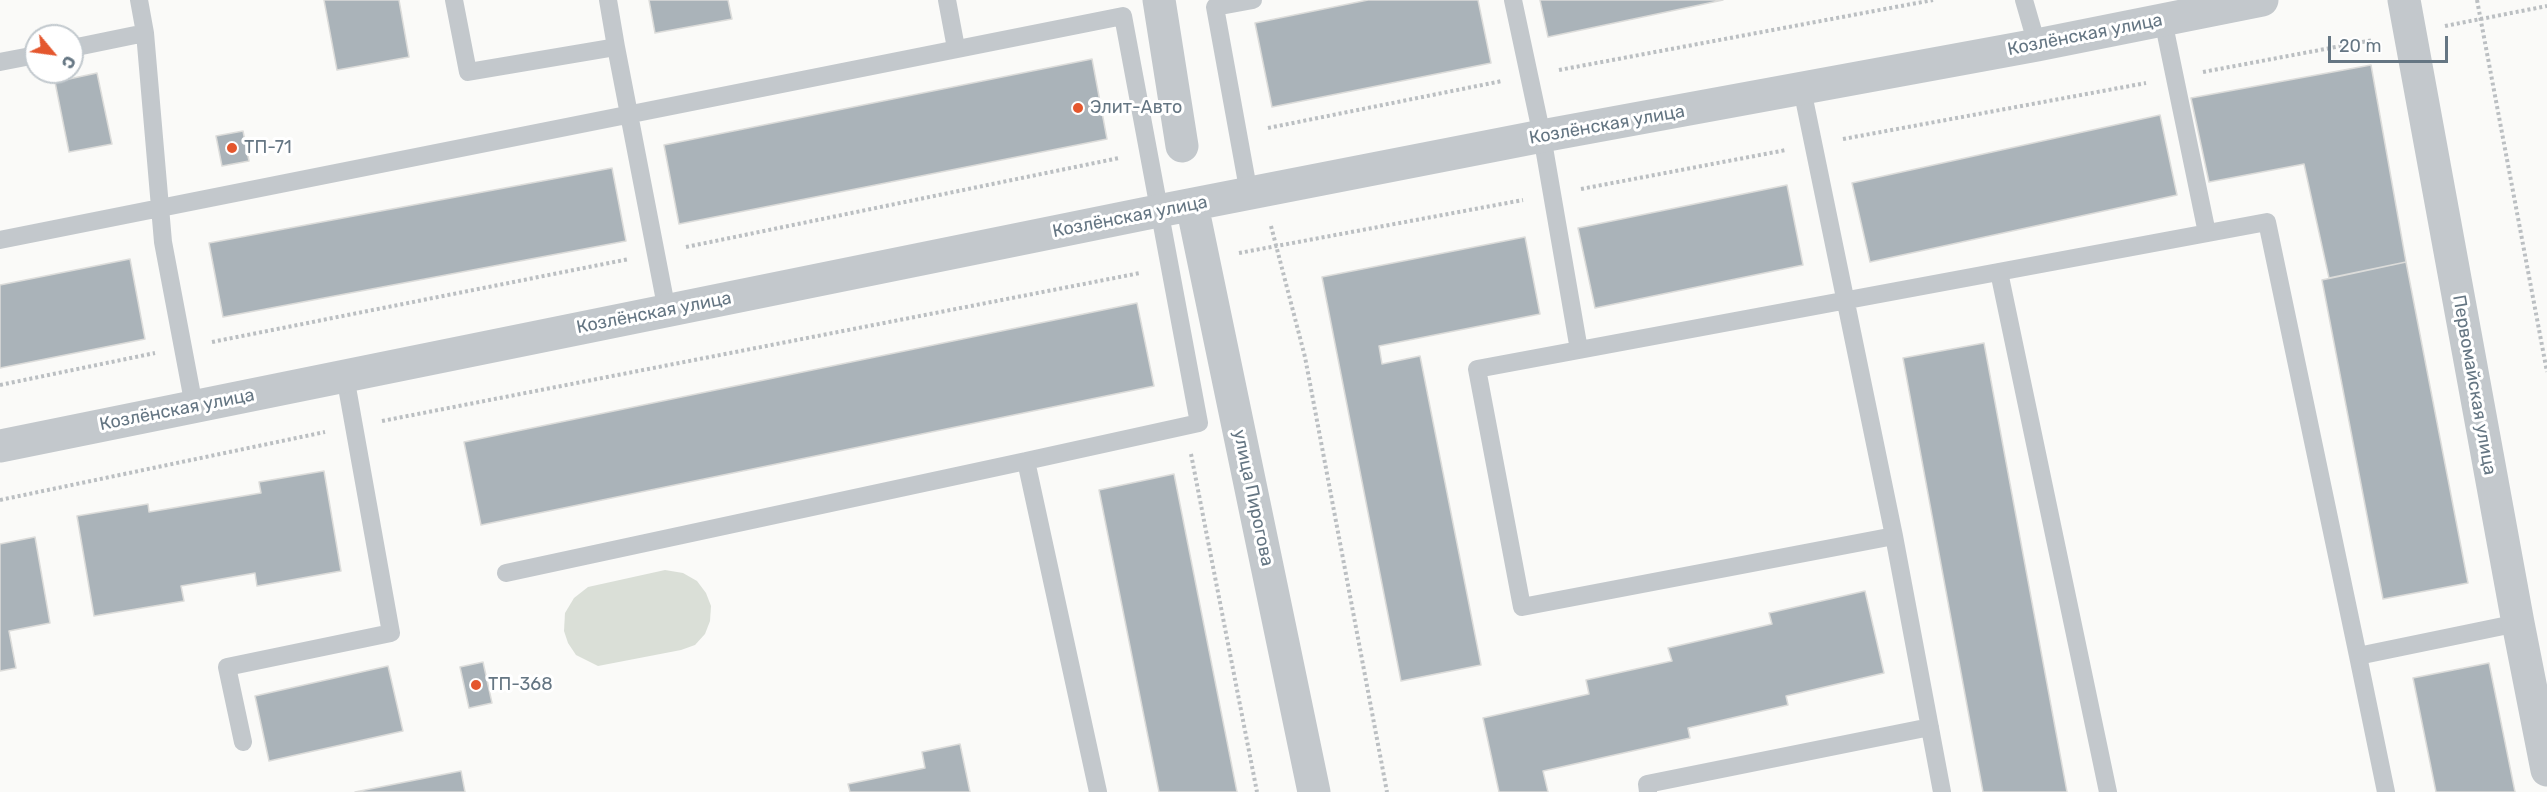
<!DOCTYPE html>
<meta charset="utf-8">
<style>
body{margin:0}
#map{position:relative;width:2547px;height:792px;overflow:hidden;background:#fafaf8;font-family:Rubik,sans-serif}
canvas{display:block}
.north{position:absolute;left:24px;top:24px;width:60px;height:60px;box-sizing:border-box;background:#fff;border:2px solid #c1c8cd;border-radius:50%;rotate:119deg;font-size:16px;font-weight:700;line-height:24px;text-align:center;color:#657683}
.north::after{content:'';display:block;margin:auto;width:21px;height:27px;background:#e4572e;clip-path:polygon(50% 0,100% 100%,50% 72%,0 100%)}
.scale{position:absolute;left:2328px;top:36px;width:120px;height:27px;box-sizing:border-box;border:3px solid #657683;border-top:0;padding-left:8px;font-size:18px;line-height:21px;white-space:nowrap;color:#657683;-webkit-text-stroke:4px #fff;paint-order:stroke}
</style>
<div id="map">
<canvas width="2547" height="792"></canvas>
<div class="north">С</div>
<div class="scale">20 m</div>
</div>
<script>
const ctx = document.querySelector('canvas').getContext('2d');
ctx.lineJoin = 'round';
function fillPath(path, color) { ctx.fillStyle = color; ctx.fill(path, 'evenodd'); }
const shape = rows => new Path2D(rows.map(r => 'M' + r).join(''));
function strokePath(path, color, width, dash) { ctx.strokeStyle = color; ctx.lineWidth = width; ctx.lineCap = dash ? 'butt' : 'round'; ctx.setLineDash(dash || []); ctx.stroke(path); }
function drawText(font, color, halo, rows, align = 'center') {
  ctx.font = font + ' Rubik,sans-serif'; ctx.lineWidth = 6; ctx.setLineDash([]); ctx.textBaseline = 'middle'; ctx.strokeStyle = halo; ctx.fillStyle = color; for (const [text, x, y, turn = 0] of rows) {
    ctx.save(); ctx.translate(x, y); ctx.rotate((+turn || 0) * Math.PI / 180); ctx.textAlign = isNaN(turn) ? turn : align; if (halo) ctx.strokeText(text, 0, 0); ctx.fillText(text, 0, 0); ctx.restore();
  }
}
fillPath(shape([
 [665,570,683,573,697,581,706,593,711,606,710,621,705,634,695,645,681,650,598,666,576,655,568,643,564,631,565,613,574,598,588,587]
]), '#dadfd7');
const building = shape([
 [324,0,399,0,409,57,337,70,324,0],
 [649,0,728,0,732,19,655,33,649,0],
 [1368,0,1478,0,1491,63,1272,107,1255,23,1368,0],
 [1540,0,1723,0,1548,37,1540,0],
 [1092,59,1107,139,679,224,664,145,1092,59],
 [2371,65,2406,262,2329,278,2304,164,2209,182,2191,98,2371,65],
 [97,73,112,144,69,152,55,82,97,73],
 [2160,115,2177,195,1870,262,1852,183,2160,115],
 [243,131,249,161,222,166,216,136,243,131],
 [612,168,626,241,223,317,209,243,612,168],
 [1787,185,1803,265,1595,308,1578,228,1787,185],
 [1525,237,1540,314,1379,346,1382,364,1420,356,1481,665,1401,681,1322,277,1525,237],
 [130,259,145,339,0,368,0,285,130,259],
 [2406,262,2468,583,2383,599,2322,280,2406,262],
 [1137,303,1154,386,481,525,464,442,1137,303],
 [1984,343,2067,792,1983,792,1903,358,1984,343],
 [324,471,341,571,257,586,255,573,181,586,184,601,94,616,77,516,148,504,149,512,261,493,259,482,324,471],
 [1174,474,1237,792,1159,792,1099,490,1174,474],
 [35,537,50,623,9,631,16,668,0,671,0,544,35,537],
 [1865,591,1884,673,1786,696,1788,705,1688,728,1690,738,1543,771,1548,792,1499,792,1483,718,1589,694,1586,680,1672,661,1668,648,1772,624,1769,613,1865,591],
 [483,662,492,703,469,708,460,667,483,662],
 [2489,663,2515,792,2436,792,2413,678,2489,663],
 [388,666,403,731,269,761,255,696,388,666],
 [960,744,970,792,850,792,848,784,925,768,922,752,960,744],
 [461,771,465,792,355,792,461,771]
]);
fillPath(building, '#aab3b9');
strokePath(building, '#dcdcda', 1.5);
strokePath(shape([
 [2477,0,2547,372],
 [2445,26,2547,6],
 [1559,70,1933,0],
 [2203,72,2373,40],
 [1268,128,1502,81],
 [1843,139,2146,83],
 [1581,189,1786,150],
 [1271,226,1305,357,1387,792],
 [686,247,1119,158],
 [1239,253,1523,200],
 [212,342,629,259],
 [0,385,155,353],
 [382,421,1140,273],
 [1191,454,1257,792],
 [0,500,325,432]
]), '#bbbfc2', 4, [3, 3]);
strokePath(shape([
 [139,0,145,33,163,242,194,406],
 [454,0,468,72,616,47,667,311],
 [608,0,616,47],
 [947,0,956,48],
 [1513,0,1542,136,1579,350],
 [2024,0,2037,45],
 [2163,20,2207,233],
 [72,48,145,33],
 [0,62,36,55],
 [1802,89,1894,536,1942,792],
 [1249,194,1215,7,1253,0],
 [0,240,1123,16,1199,423,1026,461,1098,792],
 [1999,272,2108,792],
 [1894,536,1522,607,1477,369,2267,222,2358,656],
 [506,573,1026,461],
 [243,742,227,667,391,633,345,376],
 [1648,792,1647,784,1930,727],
 [2386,792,2358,656,2518,623]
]), '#c3c8cc', 18);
strokePath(shape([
 [1159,0,1182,146],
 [2404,0,2518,623,2547,770],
 [1192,205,1314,792],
 [0,446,1143,214,1542,136,2037,45,2262,0]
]), '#c3c8cc', 33);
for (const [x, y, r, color] of [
 [1078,108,6,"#e4572e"],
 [232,148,6,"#e4572e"],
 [476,685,6,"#e4572e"]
]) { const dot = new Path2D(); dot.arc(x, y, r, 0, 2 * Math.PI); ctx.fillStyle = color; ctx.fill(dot); strokePath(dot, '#fff', 2); }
drawText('18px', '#657683', '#fff', [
 ["Козлёнская улица",2085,35,-11],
 ["Козлёнская улица",1607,125,-10],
 ["Козлёнская улица",1130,217,-11],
 ["Козлёнская улица",654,313,-11],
 ["Первомайская улица",2474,385,80],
 ["Козлёнская улица",177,410,-11],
 ["улица Пирогова",1253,498,78]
]);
drawText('18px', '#657683', '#fff', [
 ["Элит-Авто",1090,108],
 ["ТП-71",244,148],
 ["ТП-368",488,685]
], 'left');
</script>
